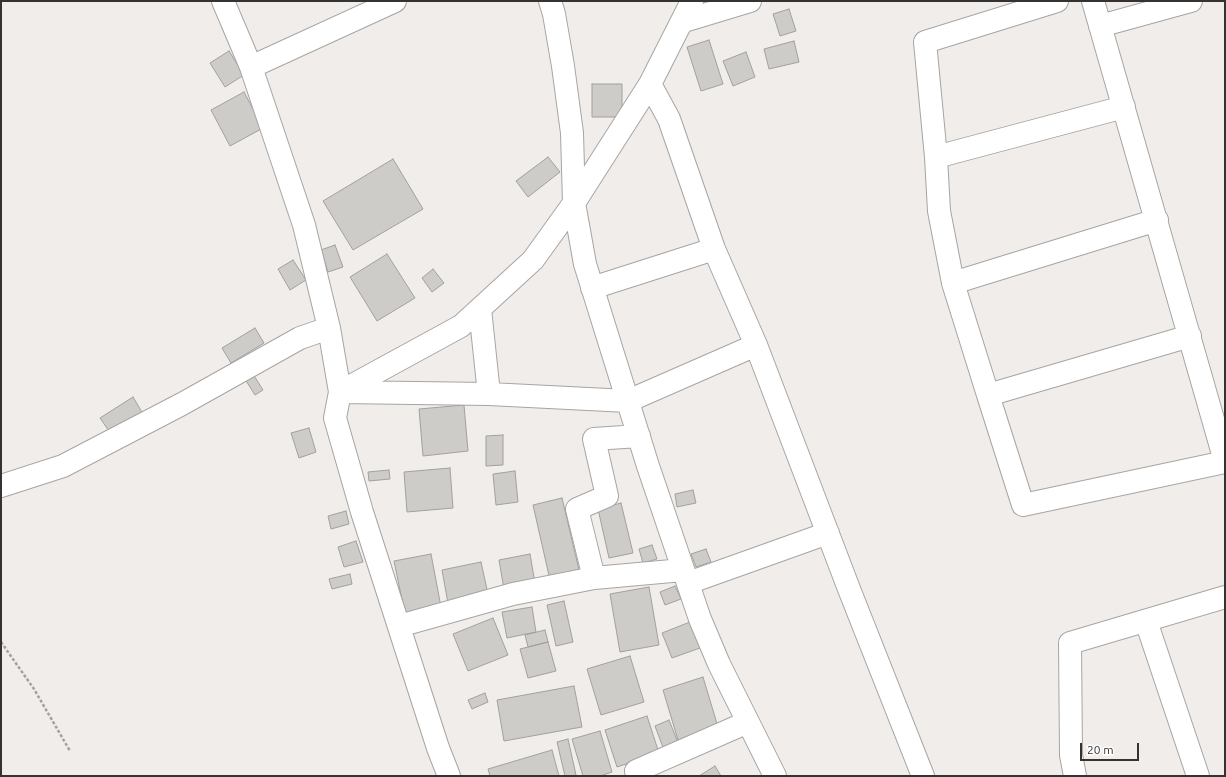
<!DOCTYPE html>
<style>
body{margin:0}
#map{position:relative;width:1226px;height:777px;overflow:hidden;background:#f0edea;font-family:Ubuntu,sans-serif}
canvas{display:block}
.frame{position:absolute;inset:0;border:2px solid #343332;pointer-events:none}
.scale{position:absolute;left:1080px;top:743px;width:59px;height:18px;box-sizing:border-box;border:2px solid #343332;border-top:0;padding-left:5px;font-size:12px;line-height:14px;white-space:nowrap;color:#343332;-webkit-text-stroke:3px #fff;paint-order:stroke}
</style>
<div id="map">
<canvas width="1226" height="777"></canvas>
<div class="frame"></div>
<div class="scale">20 m</div>
</div>
<script>
const ctx = document.querySelector('canvas').getContext('2d');
ctx.lineJoin = 'round';
function fillPath(path, color) { ctx.fillStyle = color; ctx.fill(path, 'evenodd'); }
const shape = rows => new Path2D(rows.map(r => 'M' + r).join(''));
function strokePath(path, color, width, dash) { ctx.strokeStyle = color; ctx.lineWidth = width; ctx.lineCap = dash ? 'butt' : 'round'; ctx.setLineDash(dash || []); ctx.stroke(path); }
const building = shape([
 [789,9,796,31,780,36,773,14,789,9],
 [709,40,723,84,701,91,687,47,709,40],
 [794,41,799,62,769,69,764,49,794,41],
 [229,51,244,75,225,87,210,63,229,51],
 [746,52,755,77,733,86,723,61,746,52],
 [592,84,622,84,622,117,592,117,592,84],
 [244,92,263,128,230,146,211,110,244,92],
 [548,157,560,172,528,197,516,181,548,157],
 [393,159,423,209,353,250,323,201,393,159],
 [335,245,343,267,328,272,321,250,335,245],
 [387,254,415,298,377,321,350,277,387,254],
 [293,260,306,280,290,290,278,269,293,260],
 [433,269,444,283,432,292,422,278,433,269],
 [255,328,264,343,231,363,222,348,255,328],
 [253,374,263,390,255,395,245,379,253,374],
 [133,397,143,414,111,434,100,418,133,397],
 [464,405,468,451,423,456,419,409,464,405],
 [309,428,316,452,299,458,291,433,309,428],
 [503,435,503,465,486,466,486,436,503,435],
 [450,468,453,508,407,512,404,472,450,468],
 [389,470,390,479,369,481,368,472,389,470],
 [515,471,518,502,496,505,493,474,515,471],
 [693,490,696,503,677,507,675,494,693,490],
 [562,498,580,574,550,580,533,505,562,498],
 [621,503,633,553,609,558,598,509,621,503],
 [346,511,349,524,331,529,328,516,346,511],
 [356,541,363,562,344,567,338,547,356,541],
 [652,545,657,559,643,563,639,549,652,545],
 [706,549,711,562,696,567,691,554,706,549],
 [431,554,441,607,405,614,394,561,431,554],
 [530,554,535,583,504,589,499,560,530,554],
 [481,562,488,594,448,603,442,570,481,562],
 [350,574,352,584,332,589,329,579,350,574],
 [675,586,681,599,665,605,660,592,675,586],
 [649,587,659,645,620,652,610,594,649,587],
 [564,601,573,642,556,646,547,605,564,601],
 [532,607,536,632,507,638,502,612,532,607],
 [493,618,508,655,468,671,453,634,493,618],
 [690,622,700,648,672,658,662,633,690,622],
 [545,630,548,642,528,647,525,635,545,630],
 [548,642,556,671,528,678,520,649,548,642],
 [630,656,644,702,601,715,587,669,630,656],
 [703,677,718,727,678,740,663,690,703,677],
 [574,686,582,727,504,741,497,700,574,686],
 [485,693,488,702,472,709,468,700,485,693],
 [647,716,659,753,617,767,605,730,647,716],
 [669,720,679,745,664,750,655,726,669,720],
 [600,731,612,772,600,776,583,776,572,739,600,731],
 [568,739,576,775,571,776,565,776,557,742,568,739],
 [552,750,559,776,490,776,488,769,552,750],
 [715,766,721,776,699,776,715,766]
]);
fillPath(building, '#ceccc9');
strokePath(building, '#a2a09d', 1);
const minor = shape([
 [223,1,251,67],
 [1093,1,1225,461],
 [684,21,750,1],
 [1100,26,1191,1],
 [650,84,669,119,714,249,756,345,849,589,923,776],
 [936,157,925,42,1057,1],
 [574,203,585,264,648,466,700,619,719,664,775,776],
 [953,283,939,211,936,157,1124,107],
 [592,288,714,249],
 [480,309,489,394,628,401,756,345],
 [329,328,304,225,251,67,395,1],
 [1190,336,988,395,1023,505,1225,462],
 [340,392,461,326,533,260,574,203,650,84,692,1],
 [341,392,489,394],
 [988,395,953,283,1157,220],
 [639,436,594,439,607,496,577,509,594,578,683,570],
 [1,486,63,466,182,404,300,338,329,328,340,392,335,418,362,512,438,748,449,776],
 [688,583,828,533],
 [1146,621,1198,776],
 [399,626,513,594,594,578],
 [638,776,636,771,748,722],
 [1075,776,1071,755,1070,643,1225,597]
]);
const tertiary = shape([
 [550,1,554,14,563,66,572,133,574,203]
]);
strokePath(minor, '#a7a5a2', 24);
strokePath(tertiary, '#a7a5a2', 24);
strokePath(shape([
 [1,642,34,689,70,751]
]), '#a3a19f', 2.5, [3, 2]);
strokePath(minor, '#fff', 22);
strokePath(tertiary, '#fff', 22);
</script>
